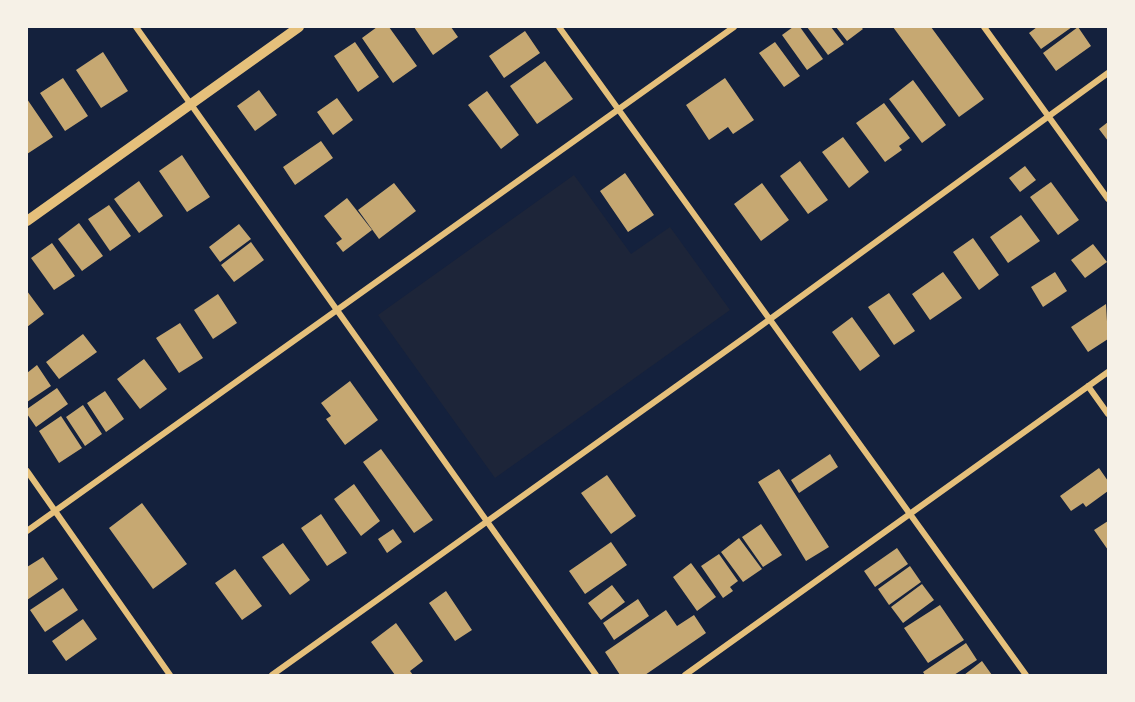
<!DOCTYPE html>
<style>
body{margin:0}
#map{position:relative;width:1135px;height:702px;overflow:hidden;background:#14213d;font-family:"Fira Sans",sans-serif}
canvas{display:block}
.frame{position:absolute;inset:0;border:28px solid #f6f1e7;pointer-events:none}
</style>
<div id="map">
<canvas width="1135" height="702"></canvas>
<div class="frame"></div>
</div>
<script>
const ctx = document.querySelector('canvas').getContext('2d');
ctx.lineJoin = 'round';
function fillPath(path, color) { ctx.fillStyle = color; ctx.fill(path, 'evenodd'); }
const shape = rows => new Path2D(rows.map(r => 'M' + r).join(''));
function strokePath(path, color, width, dash) { ctx.strokeStyle = color; ctx.lineWidth = width; ctx.lineCap = dash ? 'butt' : 'round'; ctx.setLineDash(dash || []); ctx.stroke(path); }
fillPath(shape([
 [574,175,631,254,670,227,730,310,495,478,378,315]
]), '#1d2539');
fillPath(shape([
 [377,27,389,27,417,66,393,83,362,38],
 [414,27,451,27,458,37,433,55],
 [793,27,800,27,823,59,807,70,782,35],
 [807,27,831,27,844,44,828,55],
 [836,27,861,27,863,29,847,41],
 [893,27,931,27,984,99,959,117],
 [1037,27,1072,27,1041,49,1029,33],
 [1078,27,1091,46,1056,71,1043,53],
 [525,31,540,53,504,78,489,56],
 [355,42,379,77,358,92,334,56],
 [775,42,800,76,784,87,759,53],
 [103,52,128,91,101,108,76,70],
 [545,61,573,99,537,124,510,86],
 [63,78,88,116,65,131,40,93],
 [725,78,754,120,733,134,728,127,709,140,686,105],
 [913,80,946,125,922,143,889,99],
 [259,90,277,115,255,131,237,106],
 [487,91,519,135,501,149,468,105],
 [337,98,353,120,333,135,317,112],
 [27,99,53,137,27,154],
 [884,103,910,138,899,146,902,150,885,162,856,123],
 [1108,122,1108,141,1099,129],
 [843,137,869,172,849,188,822,152],
 [321,141,333,158,295,185,283,167],
 [182,155,210,197,187,212,159,171],
 [800,161,828,200,808,214,780,176],
 [1025,166,1036,180,1020,192,1009,178],
 [625,173,654,215,628,232,600,191],
 [139,181,163,216,139,233,114,199],
 [1051,182,1079,220,1058,235,1030,197],
 [394,183,416,211,379,239,358,210],
 [762,183,789,220,761,241,734,204],
 [347,198,372,230,343,252,336,243,342,239,324,216],
 [109,205,131,236,110,251,88,219],
 [1021,215,1040,241,1008,263,990,237],
 [79,223,103,256,82,271,58,239],
 [239,224,251,239,220,262,209,247],
 [973,238,999,275,979,290,953,252],
 [251,242,264,260,234,282,221,265],
 [52,243,75,276,54,290,31,258],
 [1093,244,1107,262,1085,278,1071,260],
 [943,272,962,298,930,320,912,294],
 [1055,272,1067,291,1043,307,1031,287],
 [27,291,44,314,27,327],
 [889,293,915,331,894,345,868,307],
 [218,294,237,323,213,339,194,310],
 [1106,304,1108,339,1088,352,1071,327],
 [852,317,880,356,860,371,832,332],
 [180,323,203,358,179,373,156,338],
 [83,334,97,352,59,379,46,362],
 [144,359,167,389,140,409,117,379],
 [37,365,51,386,27,402,27,373],
 [350,381,378,420,345,445,326,419,331,416,321,403],
 [57,388,68,404,36,427,27,414,27,409],
 [105,391,124,419,106,432,87,403],
 [83,405,102,434,85,446,66,417],
 [61,416,82,448,59,463,39,431],
 [381,449,433,520,414,533,363,462],
 [830,454,838,467,799,493,791,480],
 [1099,468,1108,481,1108,491,1086,507,1083,503,1071,511,1060,496],
 [779,469,829,547,806,561,758,482],
 [607,475,636,516,611,534,581,493],
 [354,484,380,521,361,536,334,499],
 [142,503,187,564,153,589,109,528],
 [321,514,347,553,327,566,301,528],
 [1108,521,1108,550,1094,530],
 [761,524,782,555,763,567,742,537],
 [393,529,402,542,387,553,378,539],
 [739,538,762,569,743,582,721,552],
 [611,542,627,565,585,594,569,571],
 [283,543,310,580,290,595,262,557],
 [897,548,908,564,875,587,864,571],
 [719,554,738,581,730,587,733,591,723,598,701,566],
 [43,557,58,579,27,600,27,567],
 [691,563,716,597,697,611,673,577],
 [910,566,921,582,889,605,878,589],
 [235,569,262,606,242,620,215,583],
 [922,584,934,600,903,623,891,607],
 [612,585,625,602,601,620,588,603],
 [63,588,78,610,45,632,30,610],
 [446,591,472,630,455,641,429,603],
 [638,599,649,616,614,640,603,623],
 [940,605,964,640,928,663,904,628],
 [666,610,677,626,694,615,706,633,645,675,620,675,605,652],
 [83,619,97,639,66,661,52,641],
 [396,623,423,661,410,671,413,675,395,675,371,642],
 [966,643,977,660,954,675,925,675,923,672],
 [982,661,992,675,964,675]
]), '#c6a872');
strokePath(shape([
 [136,27,596,675],
 [559,27,1026,675],
 [984,27,1108,199],
 [1088,386,1108,414],
 [27,471,170,675],
 [27,531,734,27],
 [272,675,751,333,1108,73],
 [685,675,1108,372]
]), '#e5c07b', 6);
strokePath(shape([
 [27,221,299,27]
]), '#e5c07b', 10);
</script>
